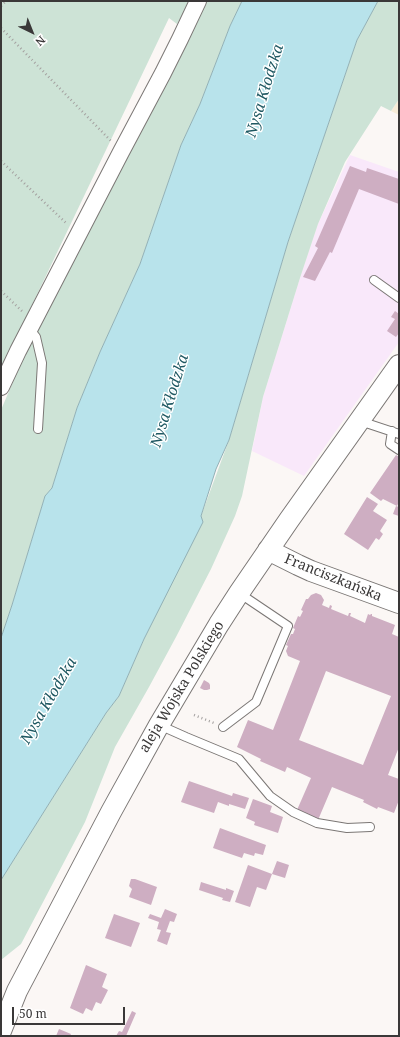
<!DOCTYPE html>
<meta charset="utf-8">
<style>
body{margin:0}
#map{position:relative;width:400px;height:1037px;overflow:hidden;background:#fbf7f5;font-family:"Noto Serif",serif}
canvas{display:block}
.frame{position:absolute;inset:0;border:2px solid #3a3838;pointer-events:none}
.north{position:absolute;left:12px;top:12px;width:40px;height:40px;-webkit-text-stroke:3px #fff;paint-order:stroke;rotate:137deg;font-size:11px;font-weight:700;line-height:16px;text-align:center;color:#3a3838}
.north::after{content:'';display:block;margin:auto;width:14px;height:18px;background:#3a3838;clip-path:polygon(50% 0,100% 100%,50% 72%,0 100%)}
.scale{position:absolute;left:12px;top:1007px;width:113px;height:18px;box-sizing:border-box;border:2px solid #3a3838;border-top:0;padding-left:5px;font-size:12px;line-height:14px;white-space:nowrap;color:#3a3838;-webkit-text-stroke:3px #fff;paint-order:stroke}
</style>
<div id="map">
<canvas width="400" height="1037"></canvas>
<div class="frame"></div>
<div class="north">N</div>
<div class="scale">50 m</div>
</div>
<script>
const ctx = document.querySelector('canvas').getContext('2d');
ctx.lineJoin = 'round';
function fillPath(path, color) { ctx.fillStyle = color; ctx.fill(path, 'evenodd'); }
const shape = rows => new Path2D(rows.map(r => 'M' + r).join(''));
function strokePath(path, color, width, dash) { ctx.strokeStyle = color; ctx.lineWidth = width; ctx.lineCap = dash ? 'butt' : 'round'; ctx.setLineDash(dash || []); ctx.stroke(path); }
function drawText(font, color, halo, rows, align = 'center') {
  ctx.font = font + ' "Noto Serif",serif'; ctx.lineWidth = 3; ctx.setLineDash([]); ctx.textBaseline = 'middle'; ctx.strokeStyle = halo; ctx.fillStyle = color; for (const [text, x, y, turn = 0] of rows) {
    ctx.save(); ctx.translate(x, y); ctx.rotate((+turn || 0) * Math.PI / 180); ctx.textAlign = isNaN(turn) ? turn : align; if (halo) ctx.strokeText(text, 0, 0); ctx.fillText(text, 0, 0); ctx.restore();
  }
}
fillPath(shape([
 [350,155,399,172,399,342,304,476,252,451,263,397,300,278,318,224]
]), '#f9e8fa');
fillPath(shape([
 [399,99,399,115,391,111]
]), '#f7edd8');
fillPath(shape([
 [1,1,190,1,177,24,169,18,1,370],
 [205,1,242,1,230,26,200,104,181,145,140,264,100,352,77,408,52,488,45,496,12,605,1,638,1,410,29,344],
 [378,1,399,1,399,99,391,111,381,106,345,162,318,224,300,278,263,397,242,496,235,516,211,569,176,637,149,687,115,747,85,822,41,906,21,944,1,960,1,880,106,713,119,696,144,639,201,516,229,440,288,242,357,40]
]), '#cde3d6');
const water = shape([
 [242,1,378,1,357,40,288,242,229,440,216,469,201,516,203,522,144,639,119,696,106,713,1,880,1,638,12,605,45,496,52,488,77,408,100,352,140,264,181,145,200,104,230,26,242,1]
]);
fillPath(water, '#b8e3eb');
strokePath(water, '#92b0b5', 1);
fillPath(shape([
 [350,166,366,172,367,168,399,179,399,204,359,189,332,253,330,252,315,281,303,277,318,248,315,246],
 [395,311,399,314,399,333,396,337,387,331,395,319,391,317],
 [396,455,399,457,399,502,397,506,383,499,381,501,370,493],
 [367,497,378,504,373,511,387,520,380,531,383,534,379,540,376,538,368,550,344,534],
 [396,506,399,507,399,516,393,514],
 [316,593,321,595,324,600,322,605,329,608,330,605,332,606,331,609,348,616,349,613,351,613,350,616,365,623,368,614,370,615,371,614,372,614,372,616,395,625,392,634,399,637,399,747,388,775,399,779,399,800,394,813,378,807,377,809,363,802,364,800,332,787,318,820,297,810,311,778,287,767,285,772,260,761,261,759,237,747,248,720,273,730,300,661,288,656,286,651,288,646,286,645,291,634,293,634,295,629,293,628,298,616,300,617,303,611,301,610,306,599,308,599,311,595],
 [326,671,391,696,363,765,299,740,303,730],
 [204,680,209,683,210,685,210,689,207,690,204,690,200,688],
 [189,781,232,796,233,793,249,798,245,809,229,804,229,806,218,802,214,813,181,802],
 [253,799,272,806,270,812,283,817,278,833,254,825,255,822,246,818],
 [220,828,266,845,263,855,255,853,254,856,244,853,242,858,213,848],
 [277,861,289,865,285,878,272,874],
 [248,865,272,874,266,890,257,887,250,907,235,902],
 [131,879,135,879,157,887,151,905,129,897,132,889,129,886],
 [201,882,226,890,226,888,234,891,230,902,222,900,223,898,199,890],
 [165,909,177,914,174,922,170,921,166,932,171,933,167,945,157,941,161,930,157,929,159,922,148,918,150,914,161,918],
 [114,914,140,923,131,947,105,938],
 [86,965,107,974,102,987,108,990,101,1004,96,1002,92,1011,86,1008,83,1014,70,1008],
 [132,1011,136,1013,126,1036,116,1036,119,1031,122,1032],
 [59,1029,71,1034,70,1036,56,1036]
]), '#ceaec2');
const service = shape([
 [374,280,399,298],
 [29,328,36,337,42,363,38,429],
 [360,421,399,434],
 [392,431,390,444,399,450],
 [159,725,186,737,239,759,270,796,293,812,317,823,347,828,370,827],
 [223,727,256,702,288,626,239,593]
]);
const minor = shape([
 [1,387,18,351,121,152,163,73,180,39,198,1]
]);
const tertiary = shape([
 [268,550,298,565,311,571,399,603],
 [1,1031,17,991,111,812,159,725,219,624,239,593,289,520,399,365]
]);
strokePath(service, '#7b7775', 10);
strokePath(minor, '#7b7775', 18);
strokePath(tertiary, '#7b7775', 22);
strokePath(shape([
 [1,6,6,1],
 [1,28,111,141],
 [1,161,67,224],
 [1,291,22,311],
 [194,715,214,723]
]), '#a4a1a0', 2.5, [1, 3]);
strokePath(service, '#fff', 8);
strokePath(minor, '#fff', 16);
strokePath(tertiary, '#fff', 20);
drawText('14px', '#3a3838', '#fff', [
 ["Franciszkańska",333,578,22],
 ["aleja Wojska Polskiego",182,687,-59]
]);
drawText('italic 15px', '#1e5862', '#fff', [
 ["Nysa Kłodzka",265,91,-73],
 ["Nysa Kłodzka",170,401,-73],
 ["Nysa Kłodzka",49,701,-60]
]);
</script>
